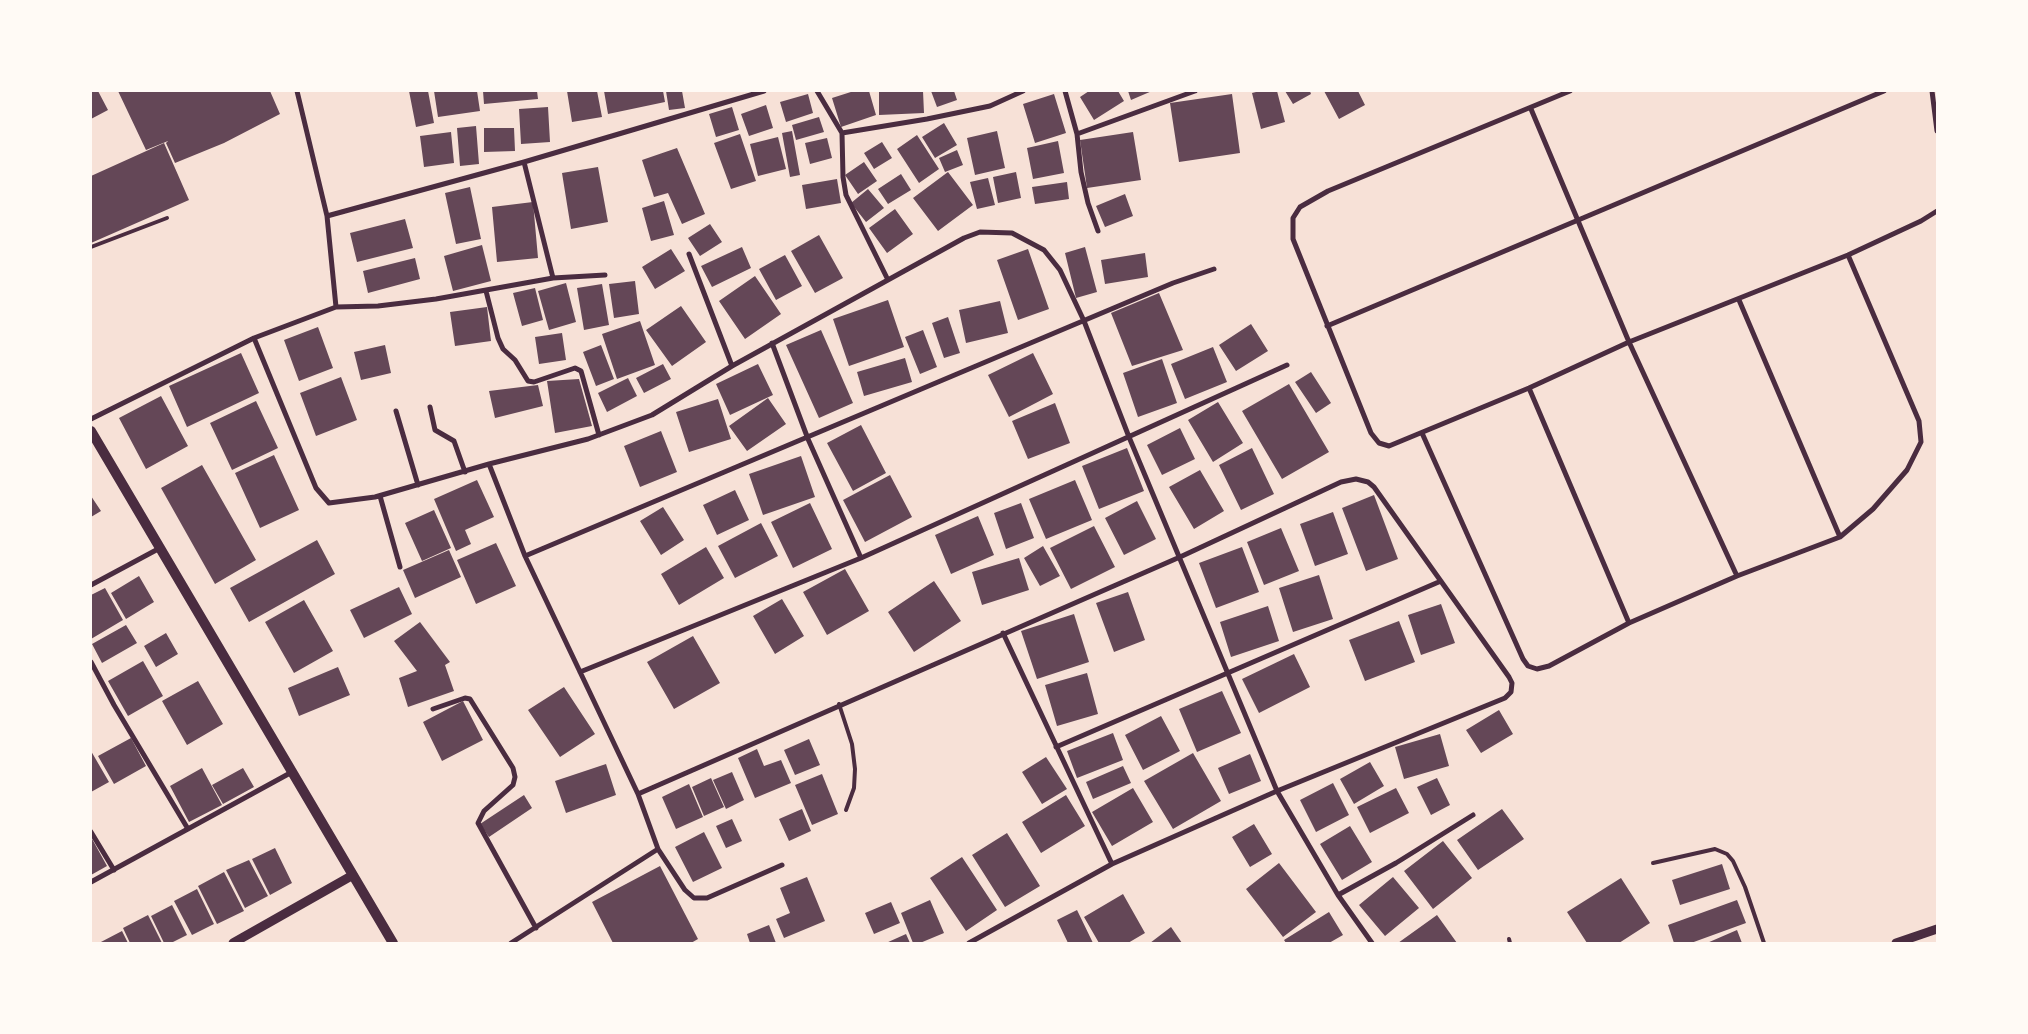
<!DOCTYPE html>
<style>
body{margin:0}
#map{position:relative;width:2028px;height:1034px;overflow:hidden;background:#f7e1d7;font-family:"Open Sans",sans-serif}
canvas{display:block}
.frame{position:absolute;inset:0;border:92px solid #fffaf5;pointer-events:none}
</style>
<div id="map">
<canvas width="2028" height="1034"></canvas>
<div class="frame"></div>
</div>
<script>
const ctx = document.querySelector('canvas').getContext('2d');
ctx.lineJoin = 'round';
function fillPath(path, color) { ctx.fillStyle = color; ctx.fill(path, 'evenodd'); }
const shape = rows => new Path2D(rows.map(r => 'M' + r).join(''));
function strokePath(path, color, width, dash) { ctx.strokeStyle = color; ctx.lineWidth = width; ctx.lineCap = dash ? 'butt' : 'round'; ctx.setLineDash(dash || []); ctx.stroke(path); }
fillPath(shape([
 [91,91,98,91,108,110,91,119],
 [118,91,270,91,280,114,224,143,175,163,166,143,168,141,146,150],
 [409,91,428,91,434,123,416,127],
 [434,91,477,91,480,111,438,117],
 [483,91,537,91,538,99,484,104],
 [567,91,597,91,602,117,572,122],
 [604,91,663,91,665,102,608,114],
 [666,91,682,91,685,108,669,110],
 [854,91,869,91,876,115,841,127,832,98],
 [879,91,923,91,924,113,879,115],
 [931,91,954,91,957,100,937,107],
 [1089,91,1118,91,1124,101,1094,120,1080,97],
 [1128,91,1152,91,1131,100],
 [1260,91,1277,91,1285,122,1261,129,1252,93],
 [1285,91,1310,91,1311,94,1293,104],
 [1324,91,1358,91,1365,105,1339,119],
 [808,94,813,113,786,122,780,102],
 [1054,94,1066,133,1035,143,1023,104],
 [1232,94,1240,153,1179,162,1170,103],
 [766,105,773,128,749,136,741,114],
 [548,107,550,142,521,144,519,109],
 [732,107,739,130,716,137,709,114],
 [819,117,824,132,796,140,792,125],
 [944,123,957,145,935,158,922,137],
 [476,126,479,164,460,166,457,128],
 [484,128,514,128,515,151,484,152],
 [792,131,800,175,790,177,782,133],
 [997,131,1005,168,975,175,967,138],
 [451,132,454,163,424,167,420,136],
 [1133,132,1141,180,1087,188,1080,140],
 [740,134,756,181,731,189,714,143],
 [917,135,939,169,919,183,897,149],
 [778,137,786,169,758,176,750,144],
 [827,138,832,158,810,164,805,143],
 [1058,141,1064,173,1033,179,1027,148],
 [882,142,892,158,874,169,864,153],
 [164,143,189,200,91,243,91,176],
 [677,148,705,214,682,224,668,193,654,197,642,160],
 [957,150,963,165,945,172,939,158],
 [864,162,877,181,858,194,845,175],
 [598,167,608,222,571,229,562,173],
 [948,172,973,205,938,231,913,198],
 [1016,172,1021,198,998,203,993,177],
 [901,174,911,190,888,204,878,189],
 [988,178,995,205,977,209,970,182],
 [837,179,841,203,806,209,802,185],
 [1067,182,1069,199,1035,204,1032,187],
 [470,187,481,239,456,244,445,193],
 [868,189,884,208,866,222,851,203],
 [1125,194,1133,216,1105,227,1096,206],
 [664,201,674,235,651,241,642,208],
 [533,202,538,258,497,262,492,207],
 [895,209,913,234,887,253,869,228],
 [405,219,413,248,357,262,350,233],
 [710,224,722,242,700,256,688,238],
 [819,235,843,278,815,293,791,251],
 [482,245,491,281,453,291,444,256],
 [742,247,751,268,712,287,701,266],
 [1085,247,1097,292,1076,298,1065,253],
 [671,249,685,271,655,289,642,267],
 [1028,249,1049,309,1018,320,997,260],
 [1145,253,1148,277,1105,284,1101,260],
 [785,255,802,286,776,300,759,269],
 [415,258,420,279,368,293,363,271],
 [755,276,781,314,745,339,719,301],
 [635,281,639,314,614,318,609,284],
 [566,283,576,322,549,330,538,291],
 [602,284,609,325,584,330,577,288],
 [535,288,543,320,522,326,513,293],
 [1159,293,1183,350,1132,366,1111,313],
 [888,300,904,347,849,366,833,319],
 [1000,301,1008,333,966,343,959,310],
 [681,306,706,342,672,366,646,330],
 [487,307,491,341,455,346,450,312],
 [948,317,960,353,944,358,932,323],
 [640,321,655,365,617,379,602,334],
 [1251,324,1268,351,1236,371,1219,345],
 [318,327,333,368,299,381,284,340],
 [821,330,853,403,819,418,786,345],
 [923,330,937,367,920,374,905,337],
 [562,333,566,360,539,364,535,337],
 [385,345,391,373,361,380,354,352],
 [601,345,614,379,596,386,583,352],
 [1213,347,1227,382,1185,399,1171,364],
 [241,353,259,393,187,427,169,386],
 [1033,353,1053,394,1009,417,988,375],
 [905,358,912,382,864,396,857,372],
 [1162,359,1177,403,1138,417,1123,373],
 [663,364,671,379,644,393,636,378],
 [758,364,773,395,730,415,716,384],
 [1311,372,1331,403,1316,413,1295,382],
 [341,377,357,420,316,436,300,393],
 [628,378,637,396,607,412,598,393],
 [579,379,592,426,555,433,547,381],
 [1289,384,1329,452,1282,479,1242,411],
 [538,385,543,406,495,418,489,391],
 [161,396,188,446,146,469,119,418],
 [768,398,786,424,747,451,729,426],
 [718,399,731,439,689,452,676,412],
 [256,401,278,448,232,470,210,423],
 [1218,402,1243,443,1213,462,1188,420],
 [1055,403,1070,443,1028,459,1012,421],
 [861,425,886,473,853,491,827,443],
 [1180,428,1195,459,1162,475,1147,445],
 [661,431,677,472,640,487,624,446],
 [1127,448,1144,491,1099,509,1082,466],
 [1252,448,1274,494,1241,510,1219,465],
 [274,455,299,510,260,528,235,473],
 [801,456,815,497,763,515,749,474],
 [202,465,256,560,215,584,161,488],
 [1200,470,1224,511,1194,529,1169,487],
 [890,475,912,517,865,542,843,500],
 [477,480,494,517,465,530,471,544,456,551,434,499],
 [1075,480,1092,520,1046,539,1029,499],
 [735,490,749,520,717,535,703,505],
 [1374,495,1398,559,1366,571,1342,508],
 [91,496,101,511,91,517],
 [1137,501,1156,539,1124,555,1105,518],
 [810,503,832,549,793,568,771,522],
 [1021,503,1034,538,1006,549,994,513],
 [663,507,684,540,661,555,640,521],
 [434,510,451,548,422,561,405,523],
 [1333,512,1348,554,1315,566,1300,524],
 [978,516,994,555,951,574,935,535],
 [761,523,778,556,735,578,718,546],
 [1094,526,1115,567,1071,589,1050,548],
 [1281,528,1299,571,1264,585,1247,542],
 [317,540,335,574,249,622,230,588],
 [496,543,516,586,476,604,457,560],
 [1043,546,1060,576,1040,586,1024,558],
 [706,547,724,578,679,605,661,574],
 [1242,547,1259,592,1216,608,1199,563],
 [449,550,461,577,415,598,403,570],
 [1019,558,1029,590,982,605,972,572],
 [845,569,869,611,827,635,803,592],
 [1319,575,1333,619,1293,632,1279,588],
 [139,576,154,602,126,619,111,593],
 [934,581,961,621,914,652,888,612],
 [399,587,412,614,364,638,350,610],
 [105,588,123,620,91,639,91,595],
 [1128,592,1145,640,1114,652,1096,603],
 [782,599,804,636,775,654,753,616],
 [304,600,333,651,294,673,265,622],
 [1441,604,1455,643,1421,655,1408,615],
 [1268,606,1279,641,1231,657,1220,622],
 [1074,614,1089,662,1037,679,1021,631],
 [1399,621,1415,662,1365,681,1349,640],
 [420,622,450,662,445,665,454,691,408,707,399,678,417,671,394,641],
 [126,625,137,643,102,663,92,644],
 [166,633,178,654,156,667,144,646],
 [693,636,720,683,674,709,647,662],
 [1294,654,1310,687,1259,713,1242,679],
 [143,661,163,696,128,716,108,681],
 [338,667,350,695,299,716,288,688],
 [1087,673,1098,714,1057,726,1045,685],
 [198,681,223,724,187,745,162,701],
 [564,687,595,734,560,757,528,710],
 [1222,691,1241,733,1197,752,1179,709],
 [463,701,483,740,442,761,423,722],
 [1499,710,1513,734,1481,753,1466,730],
 [1161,716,1180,751,1143,770,1125,735],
 [1113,733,1123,760,1077,778,1067,751],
 [1440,734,1449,766,1404,779,1395,747],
 [131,738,146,766,114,784,98,756],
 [809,739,820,765,795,775,784,750],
 [757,749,764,766,781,760,791,783,755,798,738,758],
 [91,751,109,782,91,792],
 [1193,753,1221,801,1173,829,1144,781],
 [1250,754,1261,781,1229,794,1218,768],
 [1046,757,1067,789,1042,804,1022,772],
 [1370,762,1384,786,1354,804,1340,779],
 [606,764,616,795,566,813,555,781],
 [1123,766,1131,783,1093,799,1086,782],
 [202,768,222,805,189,822,170,786],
 [243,768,254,787,223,804,212,785],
 [732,772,744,800,726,809,713,780],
 [822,774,838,814,812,825,795,785],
 [711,778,724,807,704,816,692,787],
 [1437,778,1450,805,1431,815,1417,787],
 [1333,783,1349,815,1316,832,1300,800],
 [689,784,703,817,676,829,662,797],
 [1133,788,1153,822,1112,846,1092,812],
 [1396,788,1409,813,1370,833,1357,807],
 [524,795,532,808,489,837,480,824],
 [1066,795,1085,826,1041,853,1022,822],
 [802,809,811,831,789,841,779,819],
 [1502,809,1524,839,1478,870,1457,840],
 [732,819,742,841,726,848,716,826],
 [1254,824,1272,854,1250,867,1232,837],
 [1350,826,1372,862,1342,880,1320,844],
 [704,832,722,868,693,882,675,847],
 [1007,833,1040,886,1005,907,972,855],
 [91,837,107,866,91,875],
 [1443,841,1472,878,1433,909,1404,871],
 [275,848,292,883,270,895,252,859],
 [962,857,997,910,966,931,930,878],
 [249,860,268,896,245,908,226,870],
 [1279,863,1316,912,1283,937,1246,889],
 [1722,864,1730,889,1680,905,1672,880],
 [660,866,698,939,691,943,613,943,592,902],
 [224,872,244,911,217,924,198,886],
 [807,877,825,921,784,938,776,919,790,913,780,888],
 [1393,877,1419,908,1385,936,1359,905],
 [1621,878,1650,923,1619,943,1587,943,1567,912],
 [197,889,214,924,192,935,174,901],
 [1123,894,1145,933,1128,943,1099,943,1084,917],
 [930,900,944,933,920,943,913,943,901,913],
 [1737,900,1746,923,1691,943,1674,943,1668,925],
 [891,902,900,923,874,934,865,913],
 [172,905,187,935,171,943,164,943,151,916],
 [1077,910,1093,943,1068,943,1057,920],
 [1329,912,1343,935,1329,943,1286,943,1284,940],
 [148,915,162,943,130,943,123,928],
 [1437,915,1457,943,1398,943],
 [769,925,776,943,750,943,747,934],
 [1171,927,1182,943,1150,943],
 [1737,930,1742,943,1707,943],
 [122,931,128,943,99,943],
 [906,934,910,943,886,943]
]), '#644757');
strokePath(shape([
 [91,247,167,218],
 [839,704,852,744,855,769,854,788,846,810],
 [1653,863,1715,849,1727,854,1733,861,1745,887,1764,943],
 [1509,939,1510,943]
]), '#4a2c40', 4);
strokePath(shape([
 [817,91,842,133],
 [1065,91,1077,134,1081,172,1088,203,1098,231],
 [1570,91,1328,191,1300,207,1293,218,1293,239,1371,433,1379,443,1389,446,1529,388,1629,342,1848,255,1921,221,1937,211],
 [1932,91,1937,131],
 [1531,109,1629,342,1737,576],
 [842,133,927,119,990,106,1023,91],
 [842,133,843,177,846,195,887,278],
 [1077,134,1195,91],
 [524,162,553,278],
 [327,216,524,162,764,91],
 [689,254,732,366],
 [486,291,498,338,503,349,515,360,528,381,534,382,575,368,581,371,599,435],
 [1739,300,1840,537],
 [336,307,378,306,436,299,553,278,605,275],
 [1327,326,1884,91],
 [254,338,316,488,329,503,375,497,489,464,525,556,638,794,658,849,511,943],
 [772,343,808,439,861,558],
 [1529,388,1629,623],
 [430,407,435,430,454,441,465,472],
 [396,411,418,485],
 [91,419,254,338,336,307,327,216,297,91],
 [1422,433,1523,659,1528,666,1537,669,1549,666,1629,623,1737,576,1840,537,1873,509,1907,470,1921,442,1919,421,1848,255],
 [489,464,588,439,652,415,732,366,964,238,980,232,1012,233,1044,250,1060,270,1084,321,1129,437,1277,791,1338,895,1372,943],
 [380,496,400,567],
 [525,556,1173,283,1214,269],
 [91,585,160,548],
 [1003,633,1112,864],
 [91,662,114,705,188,829],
 [580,672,861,558,1287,365],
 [433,709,465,698,470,699,513,768,515,777,513,785,484,811,478,823,536,928],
 [1056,747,1441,581],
 [638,794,1180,557,1341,482,1356,479,1368,482,1374,487,1509,677,1512,683,1511,692,1505,698,1277,791,1112,864,969,943],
 [91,832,114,870],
 [658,849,685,890,694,898,707,898,782,865],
 [91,882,292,772],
 [1338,895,1396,863,1473,815]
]), '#4a2c40', 5);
strokePath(shape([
 [233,943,353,875],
 [1896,943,1937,929]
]), '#4a2c40', 9);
strokePath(shape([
 [91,431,393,943]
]), '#4a2c40', 10);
</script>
